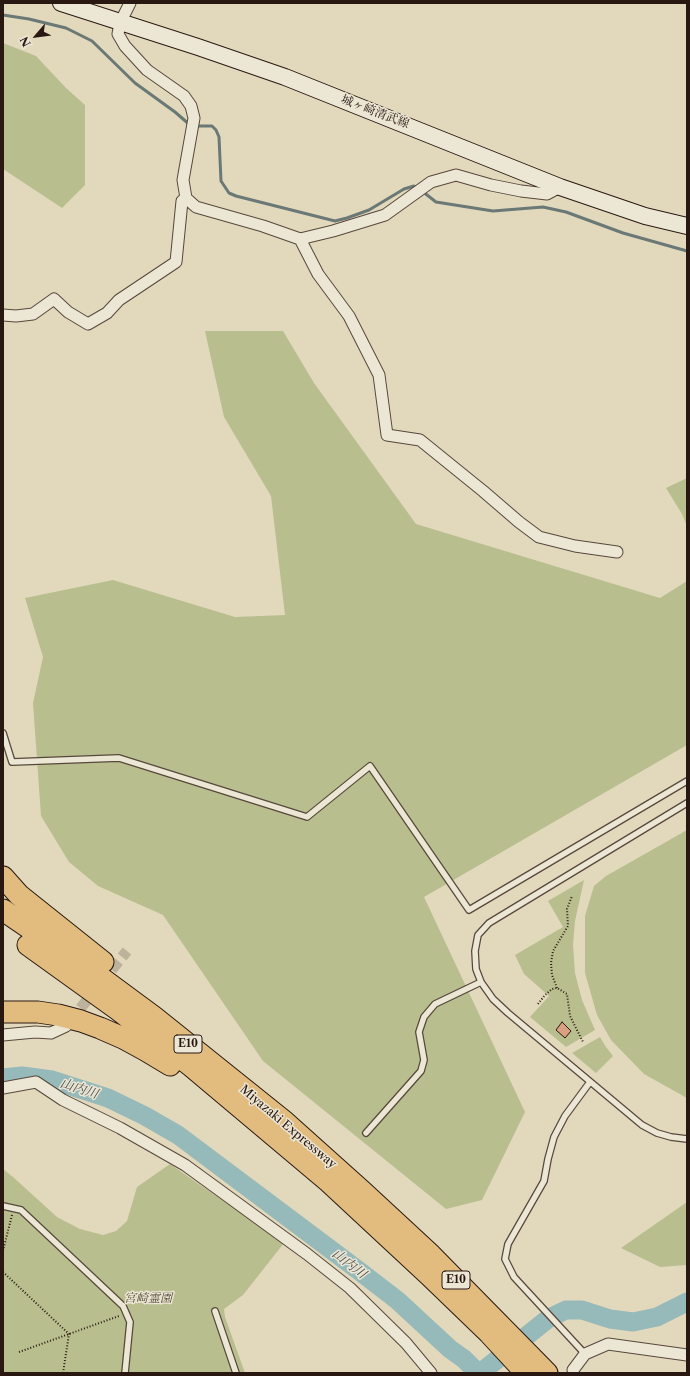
<!DOCTYPE html>
<meta charset="utf-8">
<style>
body{margin:0}
#map{position:relative;width:690px;height:1376px;overflow:hidden;background:#e2d9bd;font-family:"Libre Caslon Text",serif}
canvas{display:block}
.frame{position:absolute;inset:0;border:4px solid #291811;pointer-events:none}
.north{position:absolute;left:16px;top:16px;width:40px;height:40px;-webkit-text-stroke:3px #ece6d4;paint-order:stroke;rotate:242deg;font-size:11px;font-weight:700;line-height:16px;text-align:center;color:#291811}
.north::after{content:'';display:block;margin:auto;width:14px;height:18px;background:#291811;clip-path:polygon(50% 0,100% 100%,50% 72%,0 100%)}
</style>
<div id="map">
<canvas width="690" height="1376"></canvas>
<div class="frame"></div>
<div class="north">N</div>
</div>
<script>
const ctx = document.querySelector('canvas').getContext('2d');
ctx.lineJoin = 'round';
function fillPath(path, color) { ctx.fillStyle = color; ctx.fill(path, 'evenodd'); }
const shape = rows => new Path2D(rows.map(r => 'M' + r).join(''));
function strokePath(path, color, width, dash) { ctx.strokeStyle = color; ctx.lineWidth = width; ctx.lineCap = dash ? 'butt' : 'round'; ctx.setLineDash(dash || []); ctx.stroke(path); }
function drawText(font, color, halo, rows, align = 'center') {
  ctx.font = font + ' "Libre Caslon Text","Noto Serif JP",serif'; ctx.lineWidth = 3; ctx.setLineDash([]); ctx.textBaseline = 'middle'; ctx.strokeStyle = halo; ctx.fillStyle = color; for (const [text, x, y, turn = 0] of rows) {
    ctx.save(); ctx.translate(x, y); ctx.rotate((+turn || 0) * Math.PI / 180); ctx.textAlign = isNaN(turn) ? turn : align; if (halo) ctx.strokeText(text, 0, 0); ctx.fillText(text, 0, 0); ctx.restore();
  }
}
fillPath(shape([
 [3,43,36,56,66,88,85,105,85,185,62,208,3,169],
 [205,331,283,331,314,383,416,524,660,598,687,581,687,745,424,897,525,1112,482,1200,446,1209,263,1061,163,915,98,886,69,862,41,816,33,703,43,657,25,598,113,580,235,617,285,615,271,496,224,417],
 [687,478,687,526,682,514,666,488],
 [687,830,687,1098,644,1074,611,1040,597,1015,585,973,585,916,594,886,606,876],
 [584,880,575,921,573,945,575,973,582,1000,595,1030,566,1047,530,1017,549,996,524,974,515,955,563,927,548,901],
 [600,1037,606,1047,613,1056,596,1073,572,1053],
 [170,1164,284,1243,243,1295,224,1309,225,1317,245,1373,3,1373,3,1169,13,1177,57,1217,80,1229,103,1235,116,1231,127,1221,137,1187],
 [687,1202,687,1265,660,1267,621,1248]
]), '#b8be8e');
strokePath(shape([
 [3,15,29,19,66,28,92,41,135,83,175,112,190,125],
 [196,126,212,126,216,130,219,137,221,181,229,193,236,196,335,221,347,218,369,210,404,189,414,186,418,188],
 [422,191,436,202,493,211,543,207,566,212,623,233,687,251]
]), '#6a7976', 3);
strokePath(shape([
 [3,1078,22,1076,52,1080,108,1098,145,1116,178,1135,358,1270,397,1300,450,1349,464,1359,476,1371,484,1370,549,1318,566,1310,582,1310,610,1319,633,1322,657,1317,687,1302]
]), '#96b9b9', 19);
const building = shape([
 [562,1022,571,1031,565,1038,556,1030,562,1022]
]);
fillPath(building, '#daa181');
strokePath(building, '#291811', 1);
strokePath(shape([
 [70,1021,127,951]
]), '#bdb29b', 11, [11, 5.5]);
const service = shape([
 [3,733,12,762,119,758,307,817,370,766,469,910,687,781],
 [687,803,489,923,478,935,475,951,476,969,481,982,493,999,508,1013,642,1125,657,1133,671,1137,687,1139],
 [366,1133,421,1071,424,1060,419,1032,424,1017,435,1004,481,982],
 [3,1206,21,1210,123,1306,130,1322,125,1373],
 [215,1311,236,1373],
 [585,1354,514,1277,505,1259,508,1244,544,1181,548,1159,554,1137,565,1116,590,1082]
]);
const minor = shape([
 [130,3,120,23,118,34,125,46,147,70,184,96,191,106,194,118,183,180,186,198,196,207,263,226,300,239,333,231,385,215,431,182,456,175,491,185,521,191,547,194,560,187],
 [300,239,318,274,349,316,379,375,387,435,420,440,483,491,519,522,539,537,575,546,617,552],
 [3,315,16,316,33,314,54,299,68,312,88,324,107,313,119,300,176,262,182,201,186,198],
 [3,1035,35,1032,51,1033,66,1026],
 [3,1088,36,1082,63,1100,120,1128,185,1165,307,1254,350,1288,406,1343,431,1373],
 [573,1370,585,1354,608,1344,687,1355]
]);
const secondary = shape([
 [61,3,198,47,285,77,560,187,645,216,687,226]
]);
const motorway = shape([
 [3,877,19,895,103,962],
 [3,910,85,966,154,1017,285,1122,362,1191,431,1255,547,1373],
 [28,945,117,1009,191,1066,329,1182,429,1275,489,1333,526,1373],
 [3,1012,38,1012,58,1015,81,1021,100,1028,123,1038,145,1050,170,1065]
]);
strokePath(service, '#57483c', 8);
strokePath(minor, '#57483c', 13);
strokePath(secondary, '#291811', 18);
strokePath(motorway, '#291811', 23);
strokePath(shape([
 [557,988,552,975,551,963,553,951,568,926,567,909,572,896],
 [538,1004,545,995,552,989,557,988,567,994,570,1016,583,1042],
 [3,1251,12,1215],
 [3,1272,69,1334,63,1373],
 [19,1352,119,1316]
]), '#291811', 2, [1, 2]);
strokePath(service, '#ece6d4', 5.5);
strokePath(minor, '#ece6d4', 11);
strokePath(secondary, '#ece6d4', 16);
strokePath(motorway, '#e1bc7e', 21);
for (const [x, y, w] of [
 [188,1044,28],
 [456,1280,28]
]) { const box = new Path2D(); box.roundRect(x - w / 2, y - 9, w, 18, 3); ctx.fillStyle = '#ece6d4'; ctx.fill(box); strokePath(box, '#291811', 1); }
drawText('bold 11px', '#291811', null, [
 ["E10",188,1044],
 ["E10",456,1280]
]);
drawText('12px', '#291811', '#ece6d4', [
 ["城ヶ崎清武線",375,112,21],
 ["Miyazaki Expressway",288,1127,40]
]);
drawText('italic 12px', '#544a36', '#ece6d4', [
 ["宮崎霊園",148,1299]
]);
drawText('italic 13px', '#4f504c', '#ece6d4', [
 ["山内川",79,1089,18],
 ["山内川",349,1264,38]
]);
</script>
